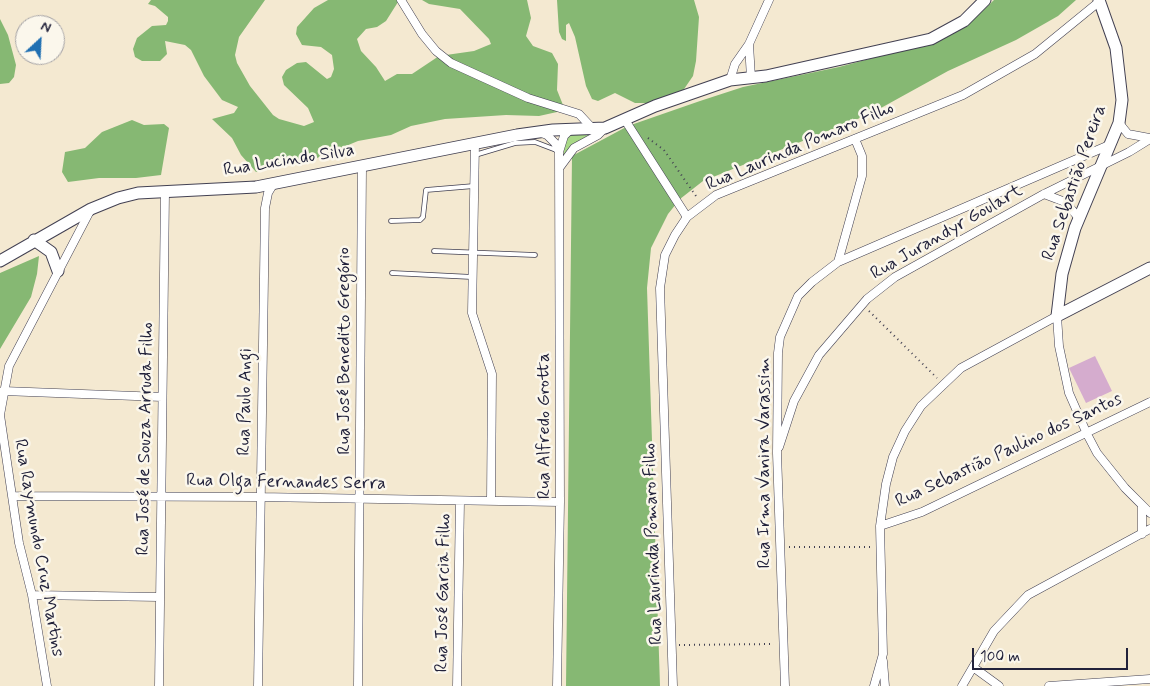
<!DOCTYPE html>
<meta charset="utf-8">
<style>
body{margin:0}
#map{position:relative;width:1150px;height:686px;overflow:hidden;background:#f4e9d1;font-family:Mynerve,sans-serif}
canvas{display:block}
.north{position:absolute;left:15px;top:15px;width:50px;height:50px;box-sizing:border-box;background:#fbf7ec;border:1px solid #a4a2a5;border-radius:50%;rotate:25deg;font-size:14px;font-weight:700;line-height:20px;text-align:center;color:#22223b}
.north::after{content:'';display:block;margin:auto;width:18px;height:22px;background:#1f6fb2;clip-path:polygon(50% 0,100% 100%,50% 72%,0 100%)}
.scale{position:absolute;left:972px;top:648px;width:156px;height:22px;box-sizing:border-box;border:2px solid #22223b;border-top:0;padding-left:6px;font-size:15px;line-height:18px;white-space:nowrap;color:#22223b;-webkit-text-stroke:4px #fbf7ec;paint-order:stroke}
</style>
<div id="map">
<canvas width="1150" height="686"></canvas>
<div class="north">N</div>
<div class="scale">100 m</div>
</div>
<script>
const ctx = document.querySelector('canvas').getContext('2d');
ctx.lineJoin = 'round';
function fillPath(path, color) { ctx.fillStyle = color; ctx.fill(path, 'evenodd'); }
const shape = rows => new Path2D(rows.map(r => 'M' + r).join(''));
function strokePath(path, color, width, dash) { ctx.strokeStyle = color; ctx.lineWidth = width; ctx.lineCap = dash ? 'butt' : 'round'; ctx.setLineDash(dash || []); ctx.stroke(path); }
function drawText(font, color, halo, rows, align = 'center') {
  ctx.font = font + ' Mynerve,sans-serif'; ctx.lineWidth = 5; ctx.setLineDash([]); ctx.textBaseline = 'middle'; ctx.strokeStyle = halo; ctx.fillStyle = color; for (const [text, x, y, turn = 0] of rows) {
    ctx.save(); ctx.translate(x, y); ctx.rotate((+turn || 0) * Math.PI / 180); ctx.textAlign = isNaN(turn) ? turn : align; if (halo) ctx.strokeText(text, 0, 0); ctx.fillText(text, 0, 0); ctx.restore();
  }
}
fillPath(shape([
 [594,133,577,142,563,159,566,135]
]), '#a8d886');
fillPath(shape([
 [151,0,265,0,239,37,235,55,237,63,250,86,273,115,279,119,304,126,314,122,308,108,284,85,282,77,286,70,297,63,306,62,327,79,331,77,334,69,332,55,321,47,302,45,296,34,297,27,314,8,328,0,397,0,398,2,386,21,377,27,366,29,357,39,361,51,376,67,385,81,397,74,412,74,439,56,474,51,491,44,489,39,460,9,429,4,422,0,527,0,531,18,526,36,533,46,552,53,558,64,557,90,563,105,557,112,539,116,506,115,445,119,411,126,391,135,358,141,312,160,256,172,241,155,232,138,212,119,234,113,238,107,222,100,204,76,191,50,185,45,165,41,167,54,160,61,142,61,135,57,133,49,137,38,152,26,166,25,168,21,168,17,155,6,148,4],
 [557,0,694,0,699,17,696,61,693,76,682,92,655,103,635,103,615,93,598,101,592,99,586,86,575,37,569,23,566,25,566,41,562,39,559,32],
 [994,0,1076,0,1058,16,1016,40,948,71,870,114,703,181,680,199,668,214,651,248,647,288,660,686,566,686,572,156,628,126,700,101,743,87,839,67,933,42,975,18],
 [0,19,8,35,16,65,14,77,9,83,0,84],
 [132,120,144,125,164,124,169,128,161,175,136,178,99,178,68,182,62,172,65,152,85,148,102,132],
 [39,256,37,274,31,297,0,349,0,273]
]), '#86b873');
fillPath(shape([
 [1095,356,1112,391,1086,403,1069,368]
]), '#d5acce');
const lane = shape([
 [475,155,515,143,535,142,556,150],
 [391,221,420,220,423,217,426,190,474,186],
 [434,251,535,255],
 [392,273,472,277]
]);
const street = shape([
 [401,0,422,34,436,51,451,63,528,98,579,114,592,128],
 [749,44,751,78],
 [730,80,735,64,749,44,769,0],
 [625,120,687,217],
 [1119,123,1128,134,1150,138],
 [539,132,547,135,555,143,559,152],
 [475,143,472,313,492,374,491,501],
 [560,167,574,148,598,135,605,128],
 [1044,194,1065,202,1079,218],
 [838,262,862,176,862,156,855,139],
 [3,391,162,397],
 [0,415,19,543,32,595,47,686],
 [0,415,9,366,90,211],
 [779,447,794,401,819,355,867,299,895,277,1044,194,1129,152,1150,139],
 [12,496,259,497,560,502],
 [880,526,922,512,1150,402],
 [1142,534,1142,506],
 [32,595,159,597],
 [883,661,885,686],
 [973,667,999,686],
 [159,686,165,192],
 [258,686,265,208,268,193,274,183],
 [358,686,362,167],
 [457,686,460,501],
 [557,686,560,502,559,152,564,136,571,129],
 [673,686,660,288,665,255,675,235,687,217,716,195,963,95,1035,54,1100,1],
 [785,686,777,453,778,353,780,337,798,296,812,282,838,262,1107,146],
 [874,686,883,654,880,526,886,484,893,457,905,431,921,406,961,368,1057,316,1059,346,1069,393,1087,434,1097,453,1125,488,1150,513],
 [962,686,994,631,1028,595,1150,529],
 [1049,686,1150,679]
]);
const secondary = shape([
 [34,240,51,252,58,271],
 [0,261,91,209,118,198,138,193,256,187,517,135,553,130,605,128,655,106,730,80,766,76,931,39,964,21,985,0],
 [1057,316,1062,274,1075,228,1119,123,1122,100,1116,48,1099,0],
 [1057,316,1150,268]
]);
strokePath(lane, '#424052', 5.5);
strokePath(street, '#424052', 9);
strokePath(secondary, '#424052', 13);
strokePath(shape([
 [648,138,664,150,698,199],
 [869,311,937,378],
 [789,547,872,547],
 [679,645,774,644]
]), '#424052', 2, [1, 4]);
strokePath(lane, '#fff', 4);
strokePath(street, '#fff', 8);
strokePath(secondary, '#fff', 11);
drawText('18px', '#22223b', '#fbf7ec', [
 ["Rua Laurinda Pomaro Filho",800,147,-23],
 ["Rua Lucindo Silva",289,161,-9],
 ["Rua Sebastião Pereira",1075,183,-71],
 ["Rua Jurandyr Goulart",947,233,-30],
 ["Rua José Benedito Gregório",345,351,-90],
 ["Rua Paulo Angi",246,402,-89],
 ["Rua Alfredo Grotta",545,426,-90],
 ["Rua José de Souza Arruda Filho",146,439,-89],
 ["Rua Sebastião Paulino dos Santos",1009,451,-25],
 ["Rua Irma Vanira Varassim",765,463,-90],
 ["Rua Olga Fernandes Serra",286,483,1],
 ["Rua Laurinda Pomaro Filho",654,544,-92],
 ["Rua Raymundo Cruz Martins",38,548,80],
 ["Rua José Garcia Filho",444,593,-89]
]);
</script>
